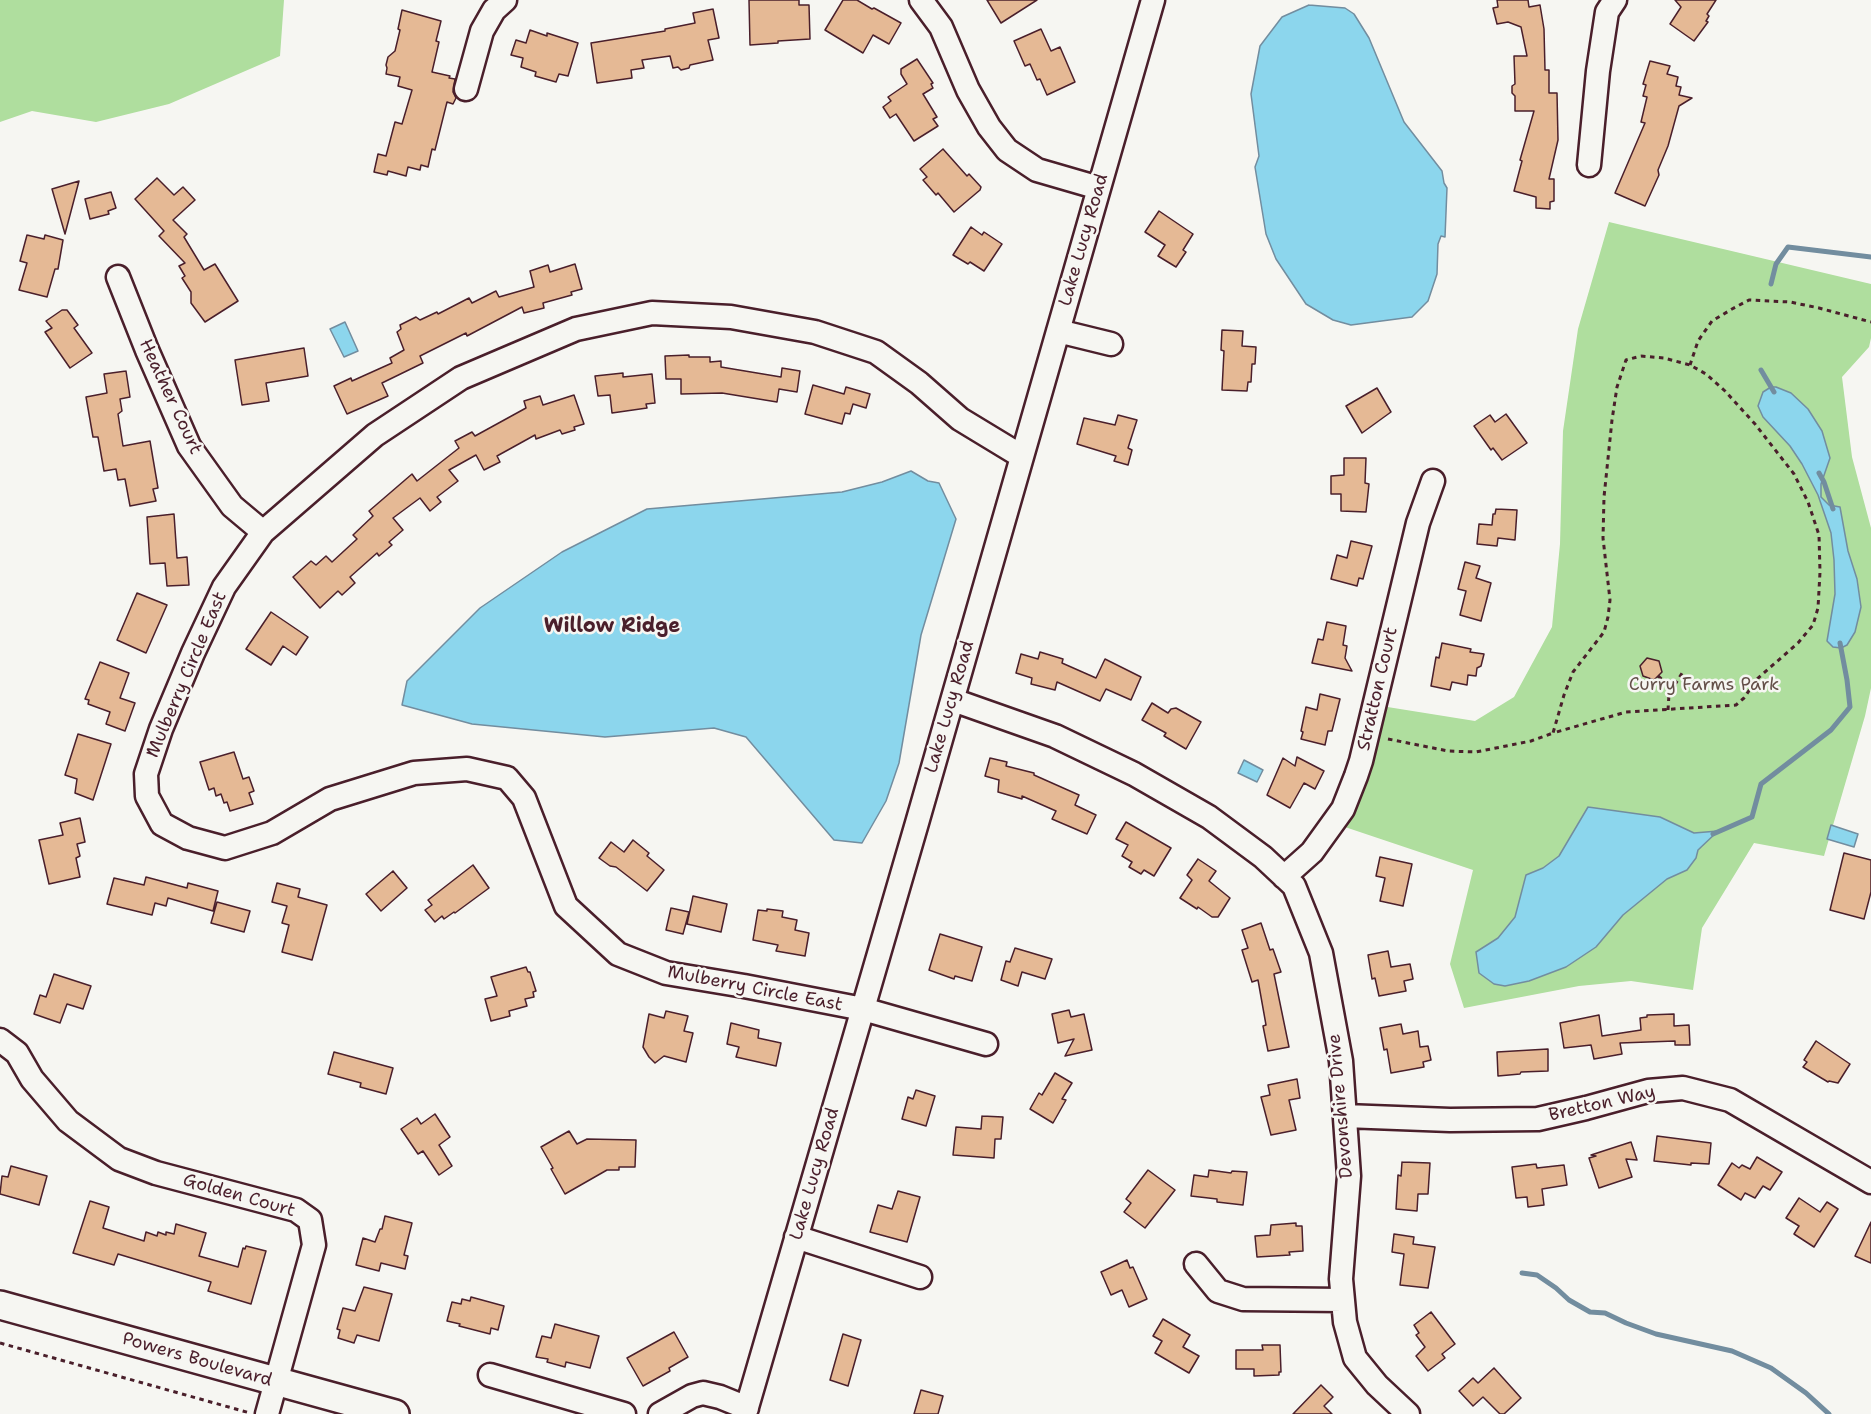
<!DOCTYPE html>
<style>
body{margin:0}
canvas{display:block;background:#f6f6f2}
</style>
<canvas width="1871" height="1414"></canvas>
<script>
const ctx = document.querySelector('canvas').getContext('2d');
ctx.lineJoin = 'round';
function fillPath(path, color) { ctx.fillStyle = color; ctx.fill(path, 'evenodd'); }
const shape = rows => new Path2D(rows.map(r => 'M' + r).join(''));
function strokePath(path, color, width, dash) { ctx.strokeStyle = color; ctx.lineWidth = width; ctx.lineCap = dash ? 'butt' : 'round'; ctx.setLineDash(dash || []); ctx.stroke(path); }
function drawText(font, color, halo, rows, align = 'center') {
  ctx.font = font + ' "Shantell Sans",sans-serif'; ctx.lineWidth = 5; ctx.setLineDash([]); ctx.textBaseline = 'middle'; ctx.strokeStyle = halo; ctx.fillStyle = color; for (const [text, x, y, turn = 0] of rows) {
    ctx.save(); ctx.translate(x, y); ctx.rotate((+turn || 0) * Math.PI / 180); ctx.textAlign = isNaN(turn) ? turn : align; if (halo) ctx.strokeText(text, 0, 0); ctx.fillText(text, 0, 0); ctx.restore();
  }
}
fillPath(shape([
 [0,0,284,0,280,56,169,104,96,122,32,111,0,122],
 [1609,222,1871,284,1871,338,1869,347,1842,377,1852,457,1871,528,1871,688,1865,716,1824,856,1754,843,1702,928,1693,990,1631,981,1579,986,1464,1008,1450,964,1473,870,1333,823,1375,705,1475,721,1514,697,1552,627,1560,544,1563,431,1578,329]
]), '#afde9e');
const water = shape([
 [1309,5,1345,8,1354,14,1369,38,1404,122,1442,171,1444,183,1447,188,1445,237,1441,236,1438,244,1437,274,1428,301,1412,317,1351,325,1333,320,1306,304,1276,259,1266,234,1255,167,1259,156,1251,94,1260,46,1282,17,1309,5],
 [345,322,358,351,344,357,330,329,345,322],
 [1771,387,1776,387,1791,393,1808,409,1822,431,1830,458,1821,484,1821,497,1829,505,1840,507,1848,551,1857,579,1861,607,1855,632,1847,645,1841,648,1833,647,1827,641,1835,594,1834,560,1831,533,1818,495,1802,464,1790,446,1763,417,1758,406,1763,392,1771,387],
 [911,471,928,481,939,483,956,519,921,635,899,763,886,801,862,843,834,840,746,737,714,728,605,737,472,724,402,705,407,681,480,608,562,552,647,509,842,492,882,482,911,471],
 [1244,760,1263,770,1257,782,1238,773,1244,760],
 [1588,807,1660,817,1694,833,1718,831,1698,850,1696,858,1687,870,1667,879,1623,915,1596,947,1566,967,1529,981,1505,986,1494,984,1479,973,1476,952,1498,938,1515,917,1526,875,1543,868,1559,856,1588,807],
 [1831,825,1858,834,1854,847,1827,839,1831,825]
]);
fillPath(water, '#8cd6ed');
strokePath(water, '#728d9f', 1.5);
strokePath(shape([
 [1771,284,1776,264,1788,247,1871,257],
 [1761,370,1774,392],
 [1819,473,1824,482,1833,509],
 [1713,834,1752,817,1761,784,1831,730,1850,707,1847,680,1840,643],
 [1522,1273,1537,1275,1556,1288,1569,1300,1590,1312,1605,1313,1626,1323,1656,1334,1732,1351,1771,1368,1806,1393,1829,1414]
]), '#728d9f', 5);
const building = shape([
 [749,0,799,0,799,5,809,5,810,39,778,41,778,43,750,45,749,0],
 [843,0,857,0,872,9,874,8,901,23,889,44,873,35,863,53,825,30,843,0],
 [987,0,1037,0,1001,23,987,0],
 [1497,0,1528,0,1529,7,1540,5,1544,29,1545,70,1549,70,1549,93,1557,93,1558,140,1549,179,1554,179,1554,201,1550,202,1550,209,1536,208,1536,197,1514,191,1522,161,1520,160,1534,111,1515,111,1515,96,1512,93,1512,86,1515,84,1514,56,1527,56,1521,27,1508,22,1497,24,1493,8,1498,7,1497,0],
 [1675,0,1716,0,1707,14,1709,16,1706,21,1708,22,1694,41,1670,24,1681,7,1675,0],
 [713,9,719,38,708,40,713,60,690,65,689,68,681,70,678,67,673,68,670,56,642,60,644,68,631,70,632,78,597,83,591,43,665,31,665,29,695,23,693,13,713,9],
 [402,10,441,21,436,41,439,42,432,72,450,76,449,78,455,79,453,92,456,98,453,104,447,102,435,150,432,149,428,167,421,165,420,170,408,167,406,176,388,171,387,175,374,172,378,154,386,156,395,122,402,124,412,90,398,86,400,77,386,74,387,68,386,65,388,57,395,51,400,30,398,29,402,10],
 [1041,29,1051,51,1060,47,1075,82,1047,95,1040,79,1037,80,1030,64,1025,66,1014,41,1041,29],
 [530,30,547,36,547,33,578,43,568,76,559,74,556,82,535,76,536,72,521,67,523,58,511,55,516,40,526,43,530,30],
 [917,59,933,83,931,84,933,88,923,94,937,117,933,119,938,126,914,141,896,114,890,118,883,107,891,101,888,97,907,84,901,74,901,69,917,59],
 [1650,61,1670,66,1667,74,1678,77,1676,86,1681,87,1679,95,1692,98,1679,106,1668,146,1658,170,1659,175,1645,206,1615,193,1645,123,1641,122,1647,97,1643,96,1646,85,1643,84,1650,61],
 [943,149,967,176,969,174,981,187,980,190,954,212,938,193,936,195,923,180,927,177,920,169,943,149],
 [157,178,174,195,183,187,195,200,173,220,187,234,184,237,204,270,215,264,238,301,205,322,191,303,191,292,182,278,185,276,179,266,185,263,159,236,164,231,135,199,157,178],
 [79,181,65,234,52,189,79,181],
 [111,192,116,208,108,211,109,214,90,219,85,199,111,192],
 [1159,211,1193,234,1183,250,1186,252,1176,267,1158,256,1165,245,1145,232,1159,211],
 [971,227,982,235,984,232,1002,244,984,271,970,262,968,264,953,255,971,227],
 [27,235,44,239,45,235,63,240,58,269,55,269,47,297,19,290,27,263,20,261,27,235],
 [575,264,582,289,571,292,572,295,543,303,544,308,524,313,522,307,467,336,466,333,420,356,423,363,382,383,388,396,347,414,334,386,351,378,352,381,392,363,390,358,404,350,397,332,401,329,400,325,416,317,420,320,437,312,438,314,469,298,472,303,496,291,499,297,534,287,530,271,548,265,550,272,575,264],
 [62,310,67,310,78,325,74,328,92,353,70,368,45,332,52,328,46,321,62,310],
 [1222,330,1243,331,1242,346,1256,347,1255,364,1252,364,1251,382,1248,382,1247,391,1222,390,1224,351,1221,350,1222,330],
 [304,348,308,376,266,383,269,401,242,405,235,360,304,348],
 [689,355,689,357,710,357,710,362,721,361,721,367,781,377,782,368,800,371,797,392,779,389,777,402,722,393,681,394,681,379,666,379,665,356,689,355],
 [126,371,130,397,120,399,122,411,118,414,123,446,150,441,158,488,153,489,156,501,130,506,125,479,118,480,116,469,104,471,98,437,93,437,86,397,107,393,104,374,126,371],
 [623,373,623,377,652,374,655,403,646,404,647,408,612,413,610,395,598,396,595,376,623,373],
 [813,385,844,394,846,387,870,394,866,408,853,404,850,414,845,413,842,424,805,414,813,385],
 [1377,388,1391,412,1362,433,1346,406,1377,388],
 [574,395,584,424,574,427,575,430,562,434,560,430,536,439,535,435,497,456,500,462,484,470,476,455,449,470,458,481,437,497,441,502,430,511,420,498,393,518,403,530,389,542,392,545,379,556,377,553,350,577,355,583,342,595,338,591,320,608,293,577,311,561,316,565,326,556,332,562,357,539,353,535,373,516,369,511,412,474,417,481,459,448,455,441,472,432,475,436,526,408,524,401,540,396,543,405,574,395],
 [1506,414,1527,443,1502,460,1493,448,1491,450,1474,426,1490,415,1495,422,1506,414],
 [1118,415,1137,420,1128,448,1132,450,1128,465,1114,461,1116,456,1077,444,1084,418,1115,425,1118,415],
 [1344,458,1366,458,1365,483,1369,484,1366,512,1341,511,1341,494,1331,494,1331,476,1344,475,1344,458],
 [1496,509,1517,510,1515,540,1498,538,1497,546,1477,544,1479,524,1492,525,1493,514,1495,514,1496,509],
 [174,514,177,558,187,557,189,585,167,586,165,563,150,564,147,517,174,514],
 [1351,541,1372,546,1363,579,1359,578,1357,586,1331,579,1337,555,1347,558,1351,541],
 [1465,562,1480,566,1476,578,1491,583,1481,621,1460,615,1466,591,1458,589,1465,562],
 [137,593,167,605,146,653,117,640,137,593],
 [271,612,308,637,296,655,283,646,271,665,246,649,271,612],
 [1327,622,1346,626,1343,645,1347,646,1345,658,1352,671,1312,663,1318,639,1323,640,1327,622],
 [1442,643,1471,649,1470,652,1484,654,1481,666,1477,668,1476,676,1468,675,1467,685,1452,682,1450,690,1431,686,1436,657,1439,658,1442,643],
 [1040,652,1063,659,1062,663,1096,678,1105,659,1141,677,1131,700,1106,689,1100,701,1057,682,1055,690,1031,684,1032,678,1016,673,1021,654,1038,659,1040,652],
 [1647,658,1659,661,1662,672,1654,680,1643,676,1640,666,1647,658],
 [100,662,129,673,120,698,135,703,125,731,106,724,110,712,88,704,89,700,85,699,100,662],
 [1320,694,1340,699,1332,731,1328,731,1325,745,1301,739,1303,732,1301,731,1306,707,1317,710,1320,694],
 [1152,703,1168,713,1171,709,1176,708,1201,722,1186,749,1164,736,1166,733,1142,720,1152,703],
 [78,734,111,744,93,800,75,793,77,779,65,775,78,734],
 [234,752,243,779,249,777,254,791,249,793,253,804,230,811,227,802,224,803,221,794,216,796,214,788,209,790,200,762,234,752],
 [1297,757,1324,771,1315,789,1304,783,1290,808,1267,795,1283,758,1295,766,1297,757],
 [990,758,1007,762,1006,766,1034,773,1034,775,1079,795,1075,805,1096,815,1087,834,1052,819,1056,811,1022,796,1022,799,998,792,999,780,985,776,990,758],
 [80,818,85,842,77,844,80,856,76,858,80,877,49,884,39,840,63,835,60,823,80,818],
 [1126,822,1171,848,1154,876,1144,870,1141,874,1129,867,1132,862,1122,856,1128,845,1116,839,1126,822],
 [633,840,649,853,647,856,664,870,647,891,616,867,610,866,599,858,611,842,624,852,633,840],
 [1844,853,1871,860,1871,892,1864,919,1830,910,1844,853],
 [1380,857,1412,864,1403,906,1380,901,1385,878,1376,876,1380,857],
 [1198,859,1216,871,1209,881,1230,898,1218,917,1212,917,1198,907,1197,909,1180,898,1192,880,1187,875,1198,859],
 [473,865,489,888,455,913,454,912,444,919,442,916,435,922,425,910,432,905,428,900,473,865],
 [393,871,407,888,381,911,366,894,393,871],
 [146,877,187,888,188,883,218,891,213,911,168,898,166,906,155,903,152,915,107,904,114,878,144,885,146,877],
 [277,883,300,889,298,897,327,905,312,960,282,952,289,925,282,923,287,906,272,902,277,883],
 [693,896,727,904,721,932,687,924,693,896],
 [217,902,250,911,244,932,211,923,217,902],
 [671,908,689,912,683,934,666,930,671,908],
 [767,909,783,911,782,917,797,920,795,930,809,933,805,956,776,951,778,945,753,940,758,910,767,911,767,909],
 [1261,923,1270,950,1273,949,1281,972,1274,974,1289,1047,1268,1051,1263,1026,1266,1025,1258,980,1252,982,1242,950,1248,948,1242,930,1261,923],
 [940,934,982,947,972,981,955,976,954,979,929,970,940,934],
 [1015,948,1052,959,1045,979,1022,972,1018,986,1001,980,1006,961,1010,962,1015,948],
 [1388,951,1391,967,1410,964,1413,979,1404,981,1406,991,1379,996,1375,978,1372,979,1368,955,1388,951],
 [526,967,528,972,530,972,536,991,533,992,534,997,525,999,527,1006,509,1011,510,1016,491,1021,485,999,497,996,491,977,526,967],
 [54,974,91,986,83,1009,67,1004,60,1023,34,1014,40,995,46,997,54,974],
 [1069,1010,1071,1017,1084,1014,1092,1050,1065,1056,1074,1039,1058,1043,1052,1014,1069,1010],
 [666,1011,688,1016,684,1031,693,1033,686,1062,664,1056,655,1063,649,1057,643,1047,649,1014,664,1018,666,1011],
 [1674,1014,1674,1026,1689,1025,1690,1045,1675,1045,1675,1041,1620,1043,1622,1054,1594,1059,1591,1045,1564,1048,1560,1023,1599,1015,1602,1036,1641,1030,1640,1018,1647,1017,1647,1015,1674,1014],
 [731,1023,759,1030,758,1038,781,1043,776,1066,736,1057,739,1047,727,1044,731,1023],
 [1401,1024,1403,1034,1418,1031,1420,1047,1428,1046,1431,1060,1423,1062,1424,1067,1391,1073,1387,1049,1384,1050,1380,1028,1401,1024],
 [1816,1041,1850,1064,1838,1083,1829,1081,1828,1082,1803,1067,1807,1062,1804,1060,1816,1041],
 [1548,1049,1548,1071,1521,1072,1520,1074,1498,1076,1497,1052,1548,1049],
 [334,1052,393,1068,386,1094,360,1087,361,1083,328,1074,334,1052],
 [1055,1073,1072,1083,1062,1099,1066,1100,1053,1123,1030,1109,1039,1093,1042,1095,1055,1073],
 [1297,1079,1300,1098,1289,1100,1296,1130,1271,1135,1261,1097,1270,1095,1268,1085,1297,1079],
 [916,1090,935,1096,926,1126,902,1119,908,1097,913,1099,916,1090],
 [435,1114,450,1137,439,1145,452,1166,439,1175,423,1151,418,1154,401,1129,417,1118,421,1124,435,1114],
 [982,1116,1003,1117,1001,1139,995,1139,994,1158,953,1155,956,1127,981,1129,982,1116],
 [569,1131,577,1144,587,1139,636,1140,635,1167,619,1167,619,1170,607,1170,565,1194,551,1169,553,1168,541,1147,569,1131],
 [1657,1136,1711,1143,1709,1164,1691,1163,1691,1165,1654,1161,1657,1136],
 [1631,1142,1637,1160,1626,1159,1632,1177,1599,1188,1589,1158,1596,1156,1591,1155,1631,1142],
 [1757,1157,1782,1172,1770,1190,1763,1186,1755,1198,1745,1193,1741,1200,1718,1185,1732,1163,1739,1168,1742,1165,1750,1169,1757,1157],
 [1402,1162,1430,1163,1428,1194,1418,1194,1417,1211,1396,1209,1398,1175,1401,1176,1402,1162],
 [1536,1164,1537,1168,1564,1165,1567,1185,1542,1189,1544,1205,1528,1207,1527,1197,1516,1198,1512,1167,1536,1164],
 [11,1166,47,1176,39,1205,0,1194,2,1176,8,1177,11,1166],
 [1148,1170,1175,1190,1145,1228,1124,1212,1131,1203,1126,1199,1148,1170],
 [1209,1170,1231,1173,1232,1171,1247,1172,1243,1205,1217,1202,1217,1199,1191,1196,1194,1175,1208,1177,1209,1170],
 [898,1191,920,1197,907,1242,870,1232,878,1205,892,1209,898,1191],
 [1799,1198,1820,1212,1827,1202,1838,1209,1814,1247,1794,1234,1799,1226,1786,1218,1799,1198],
 [90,1201,109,1207,103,1228,144,1241,146,1232,157,1236,158,1232,166,1235,166,1232,174,1234,176,1224,206,1233,199,1256,238,1267,243,1248,245,1249,246,1246,266,1251,251,1304,208,1291,211,1282,118,1254,114,1265,73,1253,90,1201],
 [385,1216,412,1223,404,1255,408,1256,405,1269,381,1263,379,1271,356,1265,363,1238,375,1242,380,1229,382,1229,385,1216],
 [1871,1222,1871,1263,1855,1256,1871,1222],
 [1296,1223,1296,1226,1302,1226,1303,1251,1289,1252,1290,1255,1257,1257,1255,1236,1270,1235,1271,1225,1296,1223],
 [1394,1234,1414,1237,1413,1244,1435,1247,1428,1288,1400,1285,1404,1254,1392,1252,1394,1234],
 [1127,1260,1130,1268,1133,1267,1147,1299,1129,1307,1122,1290,1111,1295,1101,1272,1127,1260],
 [364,1287,392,1294,379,1341,357,1335,354,1343,338,1338,340,1330,337,1329,343,1308,355,1311,364,1287],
 [471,1297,504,1306,498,1330,491,1328,490,1334,459,1326,460,1324,447,1321,452,1302,461,1304,462,1299,470,1301,471,1297],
 [1431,1312,1455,1344,1442,1354,1445,1358,1428,1371,1416,1356,1425,1347,1416,1335,1419,1333,1414,1325,1431,1312],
 [1163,1319,1190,1335,1183,1347,1199,1356,1189,1373,1155,1353,1162,1341,1153,1336,1163,1319],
 [555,1324,599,1336,590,1368,566,1362,565,1367,547,1362,548,1359,536,1357,542,1336,551,1338,555,1324],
 [674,1332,688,1357,669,1368,670,1371,643,1386,627,1358,674,1332],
 [843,1334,861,1340,848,1386,830,1380,843,1334],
 [1262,1345,1280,1345,1281,1372,1279,1372,1279,1375,1254,1376,1254,1369,1236,1369,1236,1350,1263,1350,1262,1345],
 [1494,1368,1521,1398,1504,1414,1500,1414,1483,1397,1473,1406,1459,1391,1473,1378,1478,1383,1494,1368],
 [1321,1385,1333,1397,1324,1406,1332,1414,1293,1414,1321,1385],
 [921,1390,943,1396,938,1414,914,1414,921,1390]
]);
fillPath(building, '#e5b995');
strokePath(building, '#4a1f2b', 1.5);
const minor = shape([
 [921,0,941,27,968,90,989,127,1007,150,1037,170,1099,188],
 [466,89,482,31,494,10,505,0],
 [1589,165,1598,71,1607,12,1615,0],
 [118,277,147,350,189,446,232,506,263,532],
 [1058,331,1111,344],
 [953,700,1055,736,1134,774,1209,817,1263,857,1294,886,1321,953,1341,1061,1349,1176,1341,1279,1345,1322,1355,1358,1377,1385,1408,1414],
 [1284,877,1312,852,1343,809,1356,776,1361,761,1418,523,1433,481],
 [0,1040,17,1053,32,1079,68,1121,119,1159,156,1173,296,1210,310,1220,314,1245,267,1414],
 [986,1044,863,1009,744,986,666,973,618,954,566,906,524,798,507,778,467,769,414,773,330,799,272,833,225,848,188,838,162,824,147,796,146,774,161,729,193,653,224,587,263,532,375,435,461,378,576,329,652,313,731,317,815,332,876,352,919,383,960,419,1021,456],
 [1345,1116,1450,1120,1538,1119,1586,1108,1648,1091,1683,1088,1730,1100,1871,1182],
 [796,1237,920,1277],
 [1196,1264,1218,1291,1243,1299,1343,1300],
 [490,1375,624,1414],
 [660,1414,692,1396,703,1393,720,1397,747,1408],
 [745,1414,917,823,1153,0]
]);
const major = shape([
 [0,1305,395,1414]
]);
strokePath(minor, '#4a1f2b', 27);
strokePath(major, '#4a1f2b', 32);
strokePath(shape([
 [1641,356,1664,358,1690,365,1706,374,1725,391,1755,424,1794,474,1808,502,1819,535,1820,572,1818,608,1813,625,1798,643,1757,679,1744,698,1736,705,1626,712,1553,733,1564,695,1573,672,1604,632,1608,617,1610,600,1603,538,1604,497,1612,420,1617,387,1626,360,1641,356],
 [1690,365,1698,341,1712,321,1732,309,1749,300,1790,302,1819,308,1871,322],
 [1658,676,1672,688],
 [1668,710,1669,694,1684,670],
 [1388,739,1448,751,1476,752,1531,741,1553,733],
 [0,1343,250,1413]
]), '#4a1f2b', 3, [4.5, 4.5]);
strokePath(minor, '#f6f6f2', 22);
strokePath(major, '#f6f6f2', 27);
drawText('18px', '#4a1f2b', '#f6f6f2', [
 ["Lake Lucy Road",1084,240,-74],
 ["Heather Court",170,397,65],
 ["Mulberry Circle East",187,675,-67],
 ["Stratton Court",1378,689,-77],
 ["Lake Lucy Road",950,707,-74],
 ["Mulberry Circle East",755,989,11],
 ["Bretton Way",1602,1104,-13],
 ["Devonshire Drive",1341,1106,-95],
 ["Lake Lucy Road",815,1174,-74],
 ["Golden Court",239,1196,16],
 ["Powers Boulevard",197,1360,16]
]);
drawText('18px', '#634f48', '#f6f6f2', [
 ["Curry Farms Park",1704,685]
]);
drawText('bold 20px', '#4a1f2b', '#f6f6f2', [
 ["Willow Ridge",612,627]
]);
</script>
